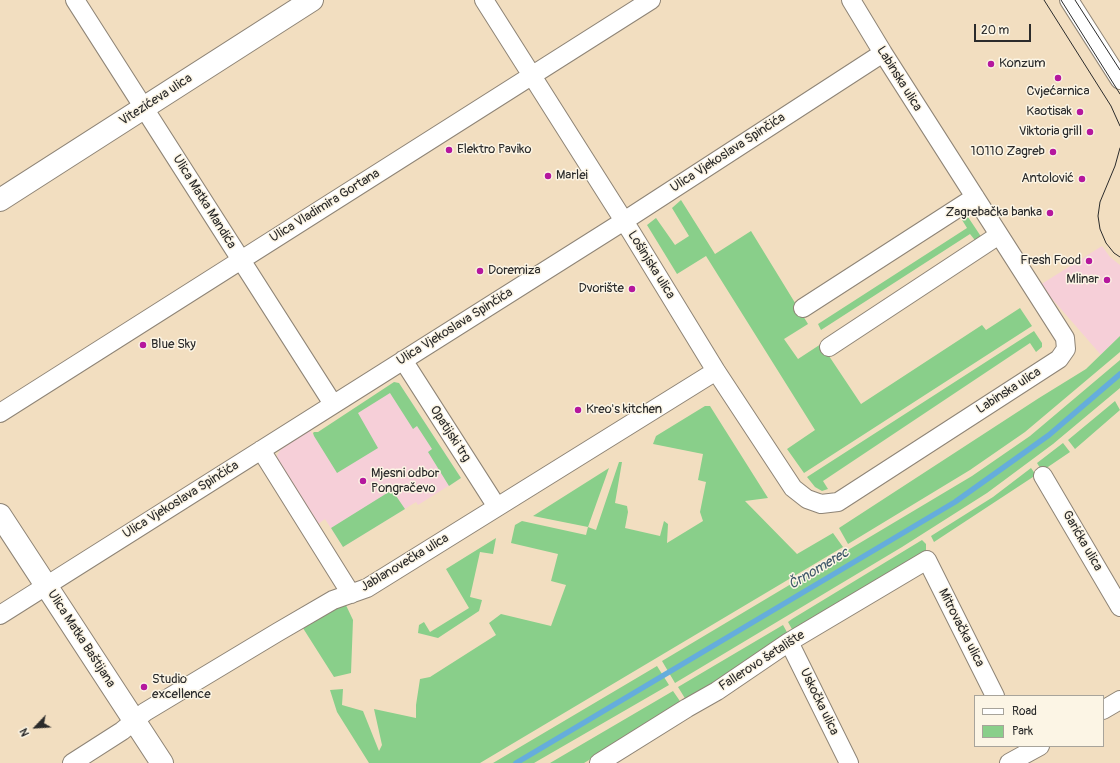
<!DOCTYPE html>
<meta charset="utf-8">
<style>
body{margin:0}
#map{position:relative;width:1120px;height:763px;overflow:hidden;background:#f2dec0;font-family:Pangolin,sans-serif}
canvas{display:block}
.legend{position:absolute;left:974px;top:695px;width:130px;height:52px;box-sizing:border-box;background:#fcf5e5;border:1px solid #a8a49b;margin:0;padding:5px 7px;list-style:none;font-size:12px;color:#2b2b2b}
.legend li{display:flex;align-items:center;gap:8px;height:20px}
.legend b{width:20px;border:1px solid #a8a49b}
.north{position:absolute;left:16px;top:707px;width:40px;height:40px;-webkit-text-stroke:3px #fcf5e5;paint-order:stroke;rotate:245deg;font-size:11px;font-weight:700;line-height:16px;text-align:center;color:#2b2b2b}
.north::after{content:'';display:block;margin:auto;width:14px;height:18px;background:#2b2b2b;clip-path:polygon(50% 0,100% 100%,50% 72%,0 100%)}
.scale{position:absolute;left:974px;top:24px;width:57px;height:18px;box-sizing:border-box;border:2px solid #2b2b2b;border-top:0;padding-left:5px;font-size:12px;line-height:14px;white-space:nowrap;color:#2b2b2b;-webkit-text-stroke:3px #fcf5e5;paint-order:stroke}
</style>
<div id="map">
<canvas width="1120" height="763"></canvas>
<ul class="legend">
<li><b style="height:5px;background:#fff"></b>Road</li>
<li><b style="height:11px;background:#89cf8a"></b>Park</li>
</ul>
<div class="north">N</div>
<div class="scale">20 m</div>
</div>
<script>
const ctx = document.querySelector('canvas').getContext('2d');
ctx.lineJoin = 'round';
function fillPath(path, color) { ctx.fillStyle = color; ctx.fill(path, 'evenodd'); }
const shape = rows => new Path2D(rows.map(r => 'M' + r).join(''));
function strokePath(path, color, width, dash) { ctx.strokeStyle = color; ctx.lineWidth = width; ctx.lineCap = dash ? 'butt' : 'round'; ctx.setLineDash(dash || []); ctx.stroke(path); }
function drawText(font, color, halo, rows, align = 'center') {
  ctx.font = font + ' Pangolin,sans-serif'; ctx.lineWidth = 3; ctx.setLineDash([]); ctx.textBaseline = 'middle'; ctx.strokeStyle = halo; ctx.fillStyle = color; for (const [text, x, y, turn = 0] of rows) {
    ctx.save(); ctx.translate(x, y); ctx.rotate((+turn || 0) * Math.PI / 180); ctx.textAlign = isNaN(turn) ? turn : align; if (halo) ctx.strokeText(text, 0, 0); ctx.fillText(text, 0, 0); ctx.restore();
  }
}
fillPath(shape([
 [1102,246,1110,257,1120,265,1120,336,1101,355,1040,285],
 [399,383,461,478,418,505,416,502,343,547,325,519,317,525,278,462,277,456,279,452,285,444,309,429,314,436]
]), '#f6cfd8');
fillPath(shape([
 [681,200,715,254,751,231,808,324,784,339,798,359,821,344,861,404,982,325,986,330,1020,308,1032,326,804,473,787,449,815,430,706,256,677,274,647,225,656,218,675,245,689,236,672,208],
 [963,213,966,214,982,238,978,244,970,234,821,330,818,324,967,228,959,215],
 [1034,331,1042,343,1042,347,1036,352,1030,343,823,481,828,489,822,491,815,487,807,477],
 [1120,336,1120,352,1025,432,970,470,848,544,839,528,1039,398,1086,369],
 [1120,360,1120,388,1053,444,987,493,902,547,675,683,662,661,972,476,1030,436],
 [394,382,399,383,461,478,449,486,428,452,432,449,417,426,413,429,390,393,358,413,378,448,337,473,314,436,313,433,314,432,318,432],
 [1115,401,1120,410,1075,449,1068,440],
 [705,406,710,406,768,498,745,501,797,554,833,533,843,547,480,763,369,763,337,712,330,690,343,689,342,705,363,711,379,751,382,745,374,709,416,718,416,705,420,679,430,677,496,635,489,623,501,614,551,626,566,585,551,581,558,554,511,543,515,525,522,521,586,535,588,527,533,516,609,468,588,527,596,530,619,462,622,462,615,503,627,506,628,512,625,528,660,536,664,521,668,524,667,543,703,521,700,512,706,482,698,480,703,454,653,444,656,436],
 [1063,443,1070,452,1042,471,1037,463],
 [1031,468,1036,475,934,542,931,536,993,497],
 [392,490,405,509,343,547,331,528],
 [496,538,493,554,480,552,470,597,482,600,479,611,438,638,418,633,419,625,424,622,430,632,469,608,446,569],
 [922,540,926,544,926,553,793,631,788,622,792,619],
 [344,601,353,620,351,673,334,677,301,625],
 [783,625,788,634,686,700,678,687],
 [657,666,669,685,534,763,493,763],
 [673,691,682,704,584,763,550,763]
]), '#89cf8a');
strokePath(shape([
 [516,763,955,502,1049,435,1120,374]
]), '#65addc', 5.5);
const minor = shape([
 [75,0,333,404],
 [484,0,631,232,716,371,793,488,807,499,821,504,838,502,1059,359,1066,349,1065,338,883,53,851,0],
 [1069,0,1120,80],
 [803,308,975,197],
 [829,347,999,235],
 [403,360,497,507],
 [0,413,651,0],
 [261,450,351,594],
 [1043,476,1120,607],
 [0,615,624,221,883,53],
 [789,642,849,763],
 [1103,710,1120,700],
 [72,763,122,731,145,712,278,632,333,600,367,588,716,371],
 [599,763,687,708,717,691,789,642,927,560,995,696],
 [1009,763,1040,746]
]);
const tertiary = shape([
 [0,200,312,0],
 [0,515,162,763]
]);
strokePath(minor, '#8e8476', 20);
strokePath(tertiary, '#8e8476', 24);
strokePath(minor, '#fff', 18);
strokePath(tertiary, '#fff', 22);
strokePath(shape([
 [1044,0,1111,106,1120,126],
 [1061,0,1120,94],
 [1075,0,1120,70],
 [1120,148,1115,166,1100,202,1098,216,1100,229,1106,243,1114,253,1120,257]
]), '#2b2b2b', 1);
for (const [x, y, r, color] of [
 [991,64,4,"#b5179e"],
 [1058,78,4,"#b5179e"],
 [1080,112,4,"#b5179e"],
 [1090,132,4,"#b5179e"],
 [449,150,4,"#b5179e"],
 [1053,152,4,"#b5179e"],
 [548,176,4,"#b5179e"],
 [1082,179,4,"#b5179e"],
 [1050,213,4,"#b5179e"],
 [1089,261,4,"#b5179e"],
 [480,271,4,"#b5179e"],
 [1107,280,4,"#b5179e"],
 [632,289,4,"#b5179e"],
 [143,345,4,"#b5179e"],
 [578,410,4,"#b5179e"],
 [363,481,4,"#b5179e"],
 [144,687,4,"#b5179e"]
]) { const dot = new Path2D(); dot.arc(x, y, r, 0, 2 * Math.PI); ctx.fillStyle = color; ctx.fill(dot); strokePath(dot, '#fcf5e5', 1.5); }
drawText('13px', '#2b2b2b', '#fcf5e5', [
 ["Konzum",999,64],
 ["Cvjećarnica",1058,92,"center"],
 ["Kaotisak",1072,112,"right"],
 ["Viktoria grill",1082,132,"right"],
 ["Elektro Paviko",457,150],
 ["10110 Zagreb",1045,152,"right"],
 ["Marlei",556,176],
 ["Antolović",1074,179,"right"],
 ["Zagrebačka banka",1042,213,"right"],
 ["Fresh Food",1081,261,"right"],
 ["Doremiza",488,271],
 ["Mlinar",1099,280,"right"],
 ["Dvorište",624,289,"right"],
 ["Blue Sky",151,345],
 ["Kreo's kitchen",586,410],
 ["Mjesni odbor",371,474],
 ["Pongračevo",371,489],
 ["Studio",152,680],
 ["excellence",152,695]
], 'left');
drawText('13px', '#2b2b2b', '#fcf5e5', [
 ["Labinska ulica",899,79,58],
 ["Vitezićeva ulica",156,100,-33],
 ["Ulica Vjekoslava Spinčića",728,153,-33],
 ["Ulica Matka Mandića",204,202,58],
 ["Ulica Vladimira Gortana",325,206,-32],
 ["Lošinjska ulica",651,265,58],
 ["Ulica Vjekoslava Spinčića",455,327,-32],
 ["Labinska ulica",1009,391,-33],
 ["Opatijski trg",450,434,57],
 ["Ulica Vjekoslava Spinčića",181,500,-32],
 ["Garićka ulica",1082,541,60],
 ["Jablanovečka ulica",405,563,-31],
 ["Mitrovačka ulica",961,628,63],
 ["Ulica Matka Baštijana",81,639,57],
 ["Fallerovo šetalište",762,661,-33],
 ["Uskočka ulica",819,702,64]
]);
drawText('italic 14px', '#3f5869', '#fcf5e5', [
 ["Črnomerec",819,569,-31]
]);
</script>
